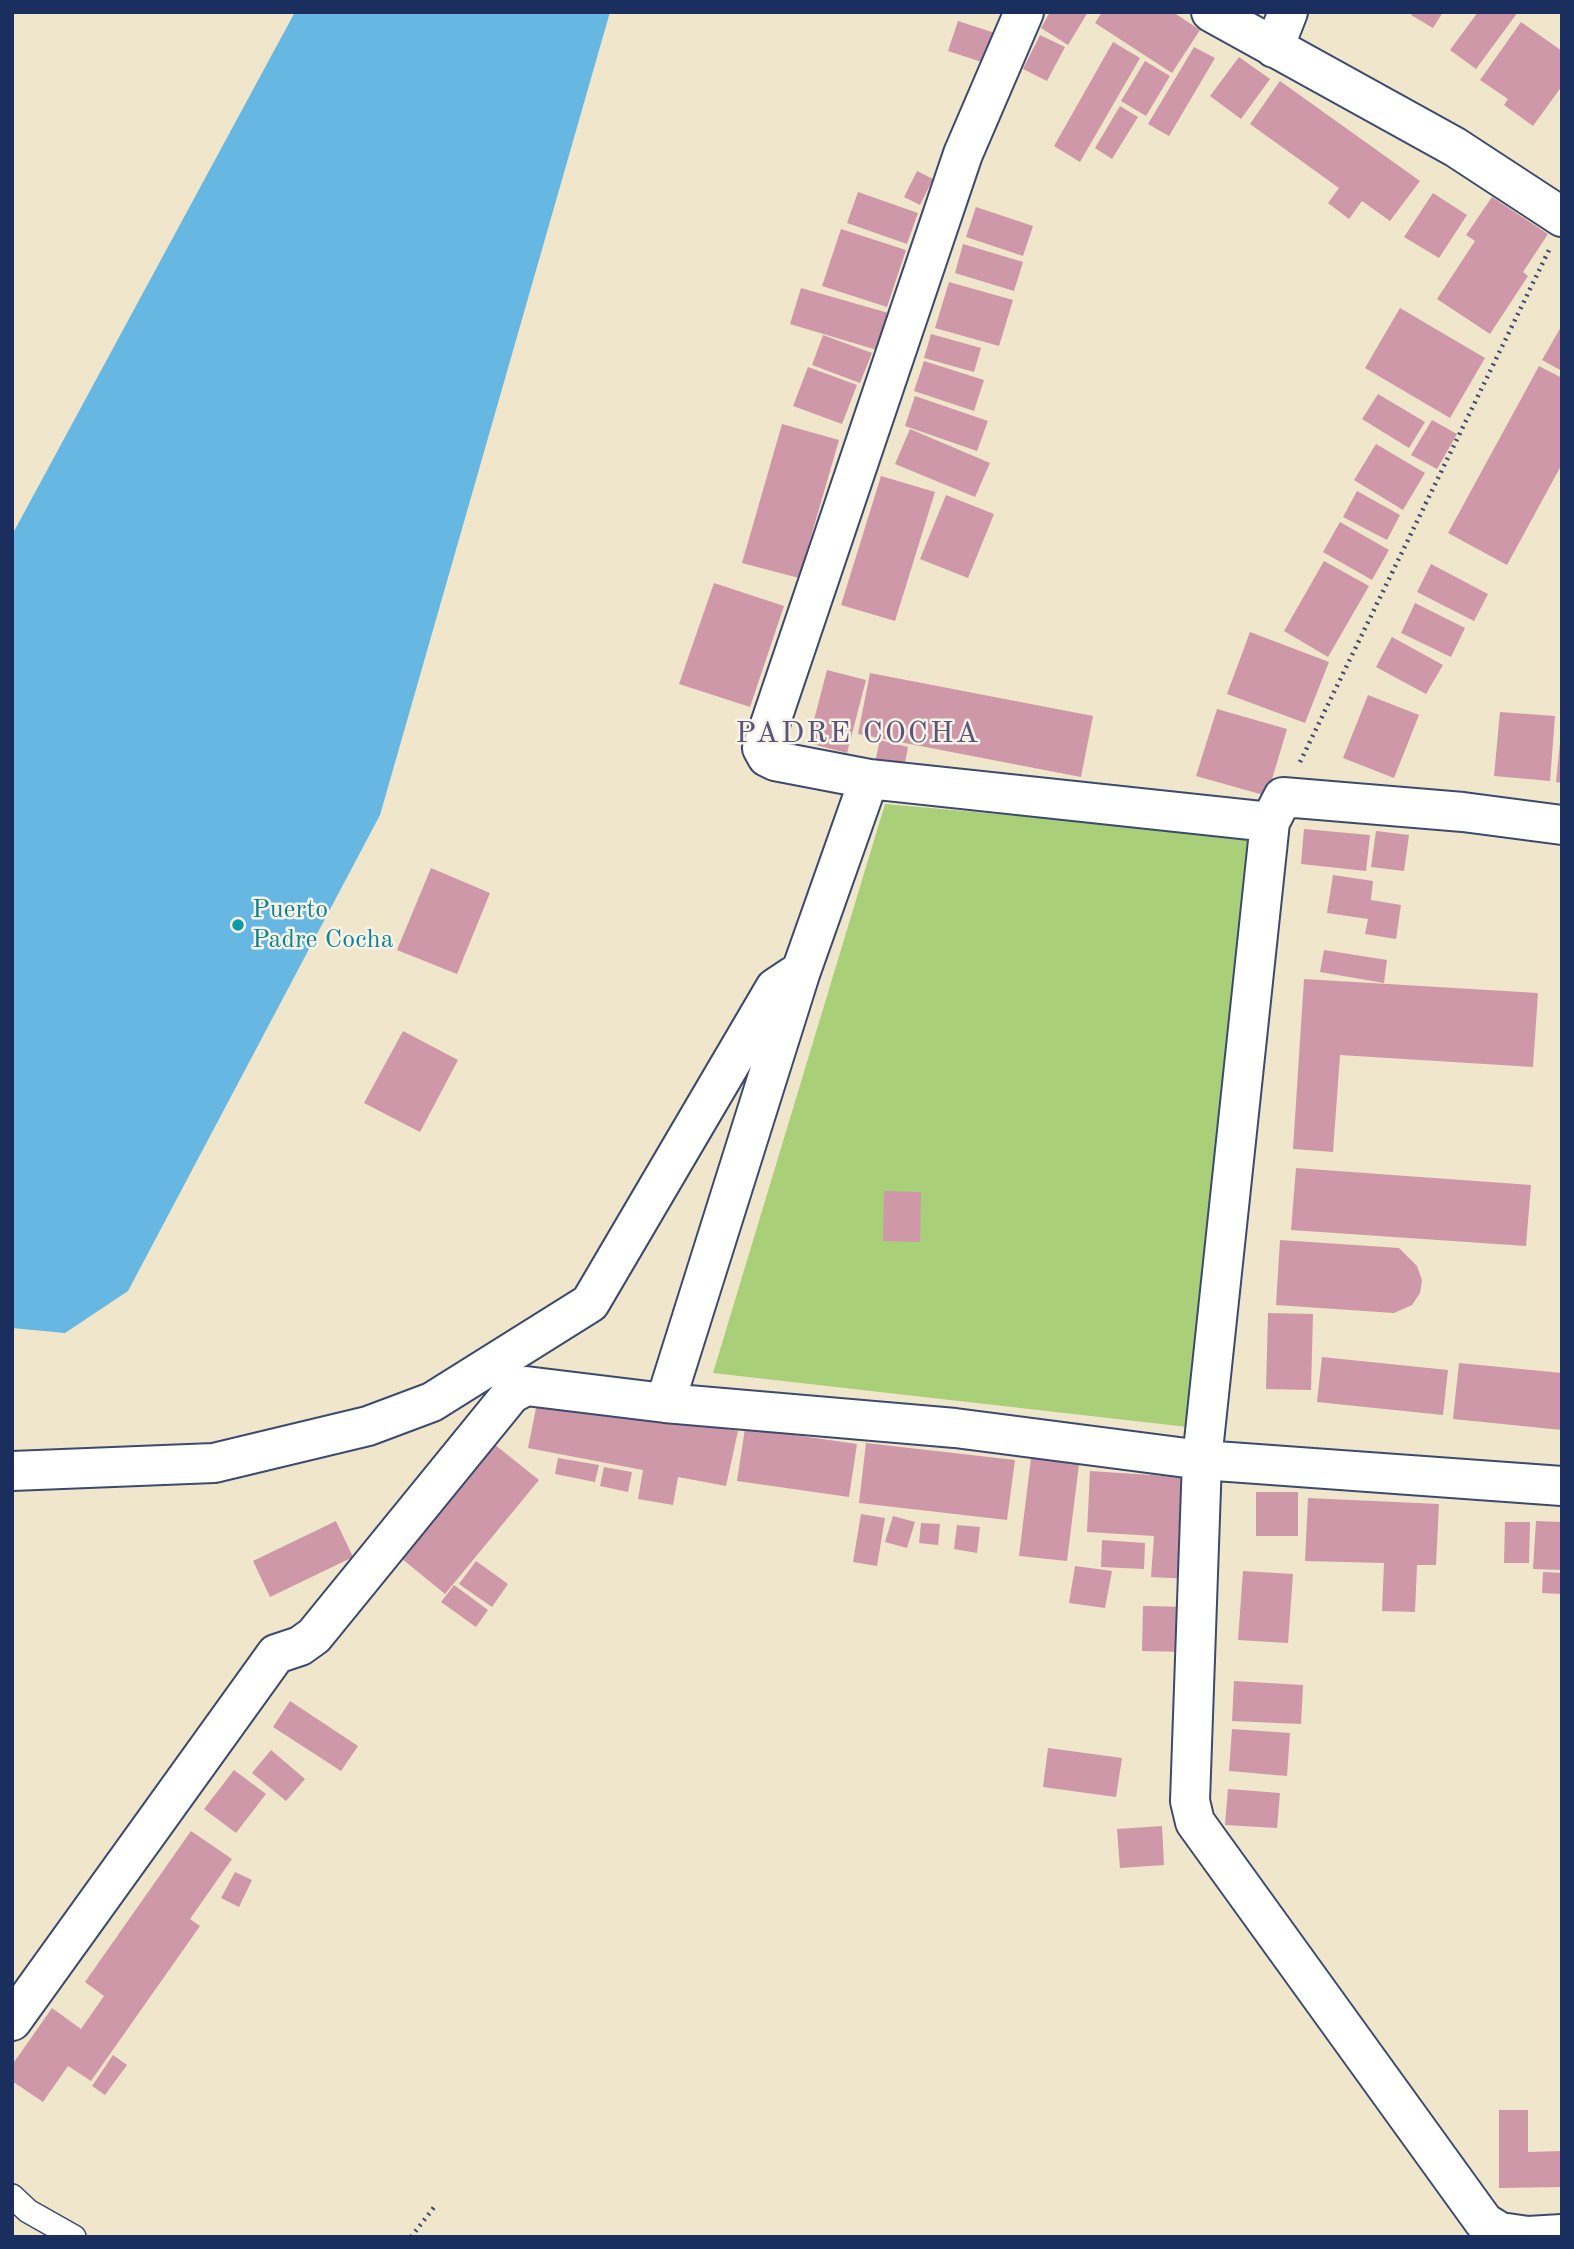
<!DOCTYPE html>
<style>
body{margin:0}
#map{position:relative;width:1574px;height:2249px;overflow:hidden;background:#f0e6cc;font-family:"Old Standard TT",serif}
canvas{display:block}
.frame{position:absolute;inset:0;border:14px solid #1b2f5e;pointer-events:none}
</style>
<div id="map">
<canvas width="1574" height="2249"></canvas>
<div class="frame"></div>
</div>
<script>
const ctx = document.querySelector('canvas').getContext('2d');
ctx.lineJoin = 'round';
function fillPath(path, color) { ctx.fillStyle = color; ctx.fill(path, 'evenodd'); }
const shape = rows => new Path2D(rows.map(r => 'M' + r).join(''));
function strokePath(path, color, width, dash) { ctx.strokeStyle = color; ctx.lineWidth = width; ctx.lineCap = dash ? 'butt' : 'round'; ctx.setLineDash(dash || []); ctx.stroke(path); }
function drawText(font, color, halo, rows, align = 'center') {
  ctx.font = font + ' "Old Standard TT",serif'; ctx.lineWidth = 5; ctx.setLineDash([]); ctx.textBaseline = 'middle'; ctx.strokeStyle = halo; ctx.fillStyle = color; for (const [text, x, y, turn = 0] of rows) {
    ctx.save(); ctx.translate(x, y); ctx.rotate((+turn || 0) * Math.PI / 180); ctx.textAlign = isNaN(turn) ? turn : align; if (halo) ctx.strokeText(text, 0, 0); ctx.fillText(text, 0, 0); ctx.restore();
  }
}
fillPath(shape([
 [885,804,1268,838,1205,1429,713,1373]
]), '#aacf79');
fillPath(shape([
 [295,12,610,12,380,815,128,1291,65,1333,12,1328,12,535]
]), '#66b7e1');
fillPath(shape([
 [1050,12,1088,12,1068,45,1041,28],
 [1102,12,1173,12,1200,30,1172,73,1095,23],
 [1413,12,1443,12,1433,28,1411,15],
 [1478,12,1518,12,1476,69,1450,50],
 [958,21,1001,35,991,65,948,51],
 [1521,22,1562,51,1562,86,1533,126,1504,105,1508,99,1480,80],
 [1040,35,1065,47,1047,81,1023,69],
 [1113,42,1140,58,1080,162,1054,146],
 [1194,47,1215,58,1169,136,1148,124],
 [1239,57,1270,79,1241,119,1210,96],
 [1145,61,1170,76,1146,116,1121,101],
 [1280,81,1420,181,1390,221,1362,201,1349,219,1328,203,1339,188,1250,124],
 [1120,106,1138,117,1112,159,1095,148],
 [917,171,933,179,920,205,904,197],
 [858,192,918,213,907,244,847,223],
 [1433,193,1467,215,1439,258,1404,237],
 [1492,197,1548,234,1523,272,1528,276,1490,334,1437,299,1475,241,1466,235],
 [976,207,1033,226,1023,256,966,237],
 [841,229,906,250,887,307,822,286],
 [963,244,1023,262,1014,291,955,273],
 [949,282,1013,300,999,346,935,328],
 [801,288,899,316,887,353,790,324],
 [1400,308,1485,358,1450,418,1365,368],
 [1562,325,1562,371,1542,360],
 [931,334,981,348,974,372,924,358],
 [823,335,872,353,860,383,812,365],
 [924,361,984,380,974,411,914,391],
 [1539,366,1562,378,1562,464,1507,565,1448,533],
 [808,367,857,385,842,424,793,406],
 [1378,394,1425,422,1409,448,1362,419],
 [915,396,988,421,977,451,905,426],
 [1432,420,1457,434,1437,469,1411,455],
 [782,424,839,440,799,578,742,563],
 [910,429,990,463,975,497,895,464],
 [1376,444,1425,473,1403,510,1354,480],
 [881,476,935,492,895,621,841,605],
 [1357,491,1400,515,1387,540,1343,517],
 [946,495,994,514,968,578,920,559],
 [1340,522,1389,550,1372,580,1323,552],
 [1324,561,1369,586,1328,657,1284,631],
 [1431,564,1488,594,1474,621,1417,592],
 [714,583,784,606,750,707,679,684],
 [1415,603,1465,628,1451,657,1401,633],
 [1250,632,1329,662,1305,723,1227,694],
 [1392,637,1443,665,1426,694,1376,667],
 [827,670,866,680,847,753,808,743],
 [870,673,1093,716,1081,777,858,734],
 [1368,695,1419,715,1394,778,1343,758],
 [1217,709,1287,729,1267,796,1196,776],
 [1500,712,1555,716,1550,781,1494,776],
 [880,740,908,747,904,768,875,762],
 [1560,743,1562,743,1562,783,1556,782],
 [1304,829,1370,835,1366,871,1301,864],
 [1376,831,1409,835,1404,871,1371,867],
 [431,868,490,893,457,974,397,950],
 [1333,875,1373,881,1371,900,1401,905,1396,939,1365,934,1368,919,1327,913],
 [1324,950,1387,960,1384,983,1320,972],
 [1304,979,1538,993,1533,1067,1340,1055,1333,1152,1293,1149],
 [403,1031,458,1060,420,1132,364,1103],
 [1296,1168,1531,1185,1526,1246,1291,1230],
 [884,1191,921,1192,920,1242,883,1241],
 [1280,1240,1399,1248,1417,1266,1422,1280,1420,1293,1412,1305,1394,1313,1276,1305],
 [1268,1313,1313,1314,1311,1390,1266,1389],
 [1322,1357,1448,1370,1443,1415,1317,1402],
 [1459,1363,1562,1373,1562,1430,1453,1419],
 [539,1393,738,1431,726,1486,678,1477,673,1505,638,1499,643,1470,528,1448],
 [745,1428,857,1444,849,1497,737,1481],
 [866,1443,1015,1460,1007,1520,859,1503],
 [494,1444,539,1480,445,1594,401,1558],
 [1032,1450,1080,1456,1067,1561,1019,1556],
 [558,1458,599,1465,595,1482,555,1474],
 [604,1467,632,1472,628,1492,600,1486],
 [1090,1471,1197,1478,1190,1579,1151,1577,1154,1536,1087,1532],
 [1256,1492,1298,1492,1298,1536,1256,1536],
 [1308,1498,1439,1504,1436,1565,1417,1565,1415,1612,1382,1611,1384,1563,1305,1561],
 [861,1514,885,1518,877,1566,853,1562],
 [893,1516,915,1522,907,1548,885,1542],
 [336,1521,353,1557,270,1597,253,1561],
 [1536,1521,1562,1522,1562,1570,1533,1569],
 [1505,1522,1530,1522,1529,1563,1504,1563],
 [921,1523,940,1524,938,1545,919,1543],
 [957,1525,980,1527,977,1553,954,1549],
 [1102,1540,1145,1543,1144,1569,1101,1567],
 [476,1561,508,1584,492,1607,459,1584],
 [1075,1566,1112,1571,1105,1608,1069,1603],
 [1243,1571,1293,1574,1288,1643,1238,1640],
 [1543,1572,1562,1573,1562,1594,1542,1593],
 [454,1585,488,1610,476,1627,441,1602],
 [1143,1606,1191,1607,1190,1652,1142,1651],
 [1234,1681,1303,1685,1301,1724,1232,1721],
 [290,1701,358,1746,341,1771,273,1727],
 [1232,1729,1290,1733,1287,1776,1229,1771],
 [1048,1748,1122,1758,1116,1797,1043,1787],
 [271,1750,305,1779,286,1801,252,1773],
 [234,1770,266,1794,236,1833,204,1809],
 [1228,1789,1280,1793,1277,1828,1225,1825],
 [1162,1826,1164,1865,1120,1868,1117,1829],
 [191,1831,232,1859,190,1919,200,1926,91,2081,68,2066,43,2102,12,2081,12,2065,52,2008,81,2029,104,1996,85,1982],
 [235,1872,252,1880,239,1907,221,1898],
 [113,2055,127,2065,105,2095,92,2086],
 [1499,2110,1528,2110,1528,2152,1562,2151,1562,2187,1499,2188]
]), '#ce98a8');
const service = shape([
 [12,2196,28,2211,74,2237]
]);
const minor = shape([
 [1024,12,963,154,762,748,767,757,775,761,869,779,1270,822],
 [1211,12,1455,147,1562,217],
 [1274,48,1288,12],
 [1562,825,1463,812,1283,797,1270,822,1202,1460,1190,1801,1195,1822,1484,2222,1500,2232,1528,2236,1562,2234],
 [665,1403,955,1428,1202,1460,1562,1486],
 [12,1471,214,1463,368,1426,432,1402,590,1303,775,988,793,976],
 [12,2021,276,1654,300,1646,314,1636,511,1394,526,1386,665,1403,800,974,869,779]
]);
strokePath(service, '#3b4a6e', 26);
strokePath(minor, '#3b4a6e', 42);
strokePath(shape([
 [1300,762,1549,250],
 [411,2237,435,2206]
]), '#3b4a6e', 4.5, [2, 5]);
strokePath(service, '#fff', 23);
strokePath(minor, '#fff', 38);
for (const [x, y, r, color] of [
 [238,925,7,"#0f9aa8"]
]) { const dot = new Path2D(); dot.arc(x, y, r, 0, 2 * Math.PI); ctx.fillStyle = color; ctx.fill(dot); strokePath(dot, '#f7f3e8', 2.5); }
drawText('26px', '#0d838f', '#f7f3e8', [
 ["Puerto",252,910],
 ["Padre Cocha",252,940]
], 'left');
ctx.letterSpacing = '2px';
drawText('30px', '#5a5478', '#f7f3e8', [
 ["PADRE COCHA",858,734]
]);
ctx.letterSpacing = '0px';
</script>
